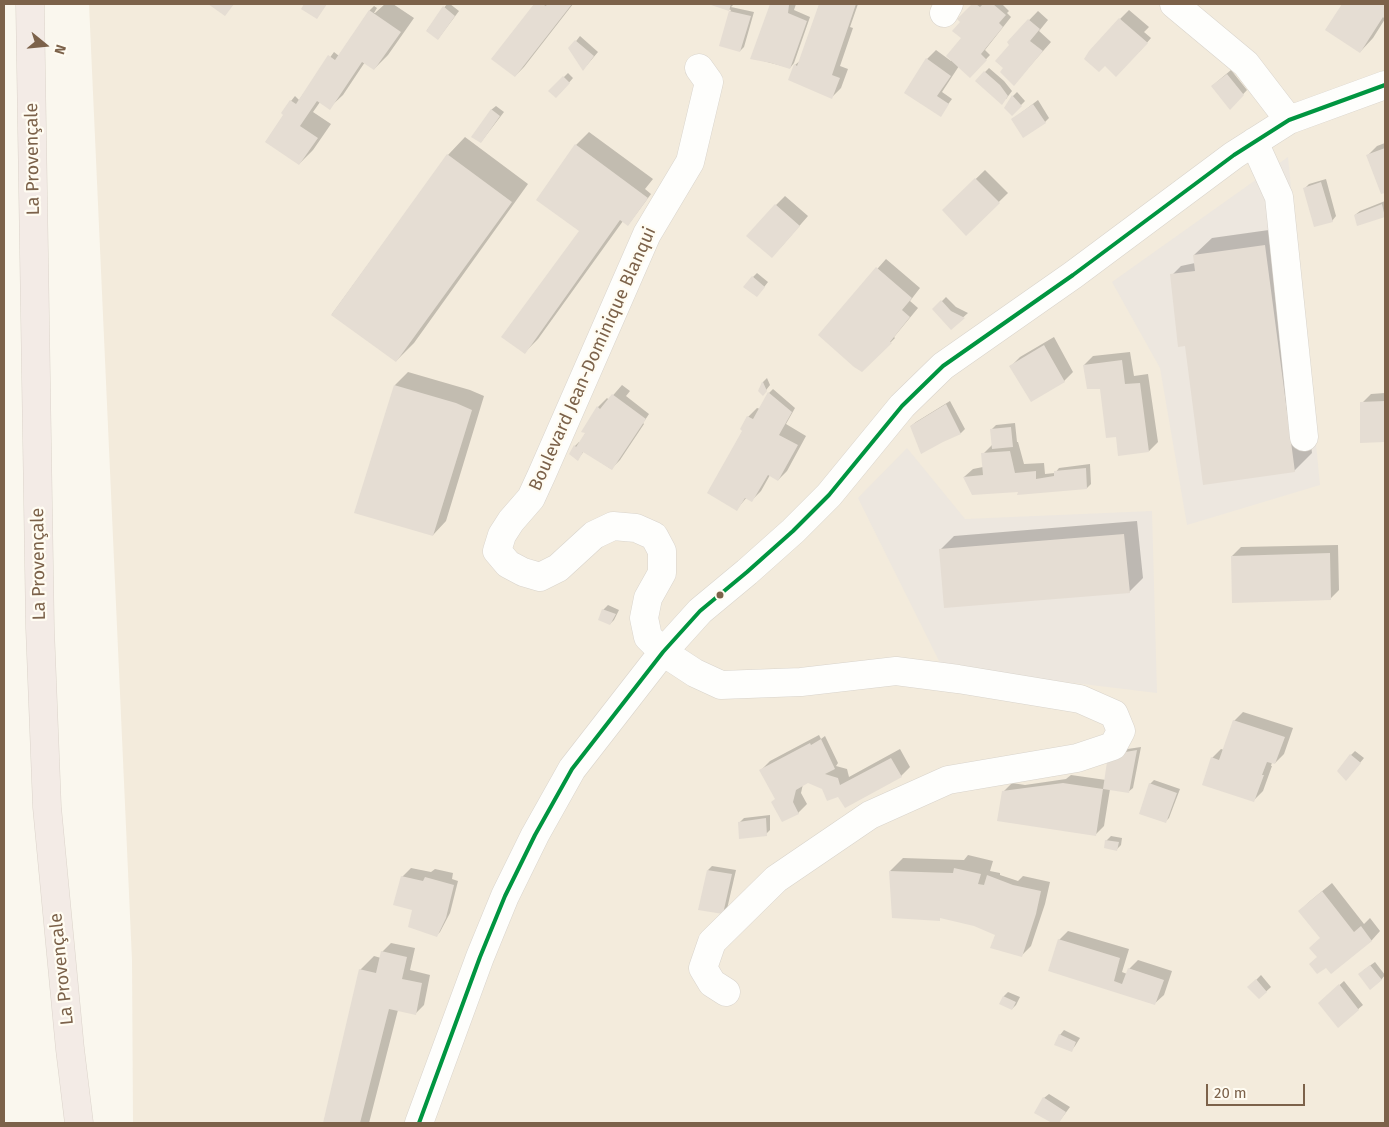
<!DOCTYPE html>
<meta charset="utf-8">
<style>
body{margin:0}
#map{position:relative;width:1389px;height:1127px;overflow:hidden;background:#faf7ee;font-family:"Fira Sans",sans-serif}
canvas{display:block}
.frame{position:absolute;inset:0;border:5px solid #7c624a;pointer-events:none}
.north{position:absolute;left:20px;top:20px;width:50px;height:50px;-webkit-text-stroke:4px #fffcf2;paint-order:stroke;rotate:107deg;font-size:14px;font-weight:700;line-height:20px;text-align:center;color:#7c624a}
.north::after{content:'';display:block;margin:auto;width:18px;height:22px;background:#7c624a;clip-path:polygon(50% 0,100% 100%,50% 72%,0 100%)}
.scale{position:absolute;left:1206px;top:1084px;width:99px;height:22px;box-sizing:border-box;border:2px solid #7c624a;border-top:0;padding-left:6px;font-size:15px;line-height:18px;white-space:nowrap;color:#7c624a;-webkit-text-stroke:4px #fffcf2;paint-order:stroke}
</style>
<div id="map">
<canvas width="1389" height="1127"></canvas>
<div class="frame"></div>
<div class="north">N</div>
<div class="scale">20 m</div>
</div>
<script>
const ctx = document.querySelector('canvas').getContext('2d');
ctx.lineJoin = 'round';
function fillPath(path, color) { ctx.fillStyle = color; ctx.fill(path, 'evenodd'); }
const shape = rows => new Path2D(rows.map(r => 'M' + r).join(''));
function strokePath(path, color, width, dash) { ctx.strokeStyle = color; ctx.lineWidth = width; ctx.lineCap = dash ? 'butt' : 'round'; ctx.setLineDash(dash || []); ctx.stroke(path); }
function drawText(font, color, halo, rows, align = 'center') {
  ctx.font = font + ' "Fira Sans",sans-serif'; ctx.lineWidth = 4.5; ctx.setLineDash([]); ctx.textBaseline = 'middle'; ctx.strokeStyle = halo; ctx.fillStyle = color; for (const [text, x, y, turn = 0] of rows) {
    ctx.save(); ctx.translate(x, y); ctx.rotate((+turn || 0) * Math.PI / 180); ctx.textAlign = isNaN(turn) ? turn : align; if (halo) ctx.strokeText(text, 0, 0); ctx.fillText(text, 0, 0); ctx.restore();
  }
}
fillPath(shape([
 [89,4,1385,4,1385,1123,133,1123,132,960]
]), '#f3ebdc');
fillPath(shape([
 [1288,157,1320,485,1187,525,1160,368,1112,282],
 [907,448,965,519,1152,511,1157,693,942,667,858,498]
]), '#ede7df');
fillPath(shape([
 [385,4,393,4,414,18,388,55,374,69,365,62,343,95,329,108,320,102,313,112,331,124,313,150,299,164,284,116,291,101,295,96,299,100,334,52,339,56,370,10,374,6,377,8,374,13,375,13],
 [447,4,450,4,459,11,438,39,427,30],
 [536,4,573,4,524,67,515,76,493,58],
 [711,4,734,4,731,7,754,12,744,47,740,51,730,12,731,10],
 [771,4,796,4,794,10,810,17,794,63,790,68,752,58],
 [820,4,858,4,850,27,853,28,840,66,848,69,841,88,832,97,795,65,801,60],
 [973,4,1002,4,1009,11,1007,13,1011,17,985,50,990,55,970,76,959,66,942,92,952,99,940,115,927,59,936,50,951,61,962,38,961,22,959,19],
 [1344,4,1385,4,1385,19,1373,38,1360,52,1327,29],
 [1129,10,1149,27,1144,32,1151,38,1139,52,1120,19],
 [1038,11,1048,20,1039,31,1051,42,1014,84,1004,68,1011,45,1008,42],
 [580,36,598,52,587,65,570,49],
 [989,68,1004,81,1012,91,1006,99,976,81],
 [1231,70,1247,90,1230,108,1212,86],
 [568,73,573,78,560,93,550,91],
 [1017,92,1025,101,1012,114,1013,96],
 [1038,100,1049,118,1045,122,1013,119],
 [496,106,504,112,481,142,491,110],
 [589,132,653,179,645,189,651,194,628,225,623,221,538,339,525,352,580,230,576,145],
 [465,137,528,184,414,343,396,361,332,314,448,155],
 [1385,143,1385,192,1382,193,1368,155,1377,146],
 [985,170,1008,193,966,234,944,210],
 [1326,179,1336,216,1332,221,1304,189,1309,184],
 [785,196,808,216,781,247,776,205],
 [1385,201,1385,215,1358,225,1355,215,1360,211],
 [1283,228,1312,453,1294,471,1186,345,1172,275,1181,266,1195,263,1194,255,1212,238],
 [886,259,920,288,910,301,918,308,894,337,895,338,862,371,820,334],
 [757,273,768,282,761,291,753,277],
 [946,297,956,307,968,313,951,328,934,309],
 [1054,337,1073,372,1064,381,1031,400,1011,366,1020,357],
 [1130,352,1134,376,1148,374,1158,442,1149,451,1117,435,1101,387,1084,365,1093,356],
 [408,372,470,390,484,396,446,521,433,535,395,385],
 [767,378,770,385,763,394,759,390,763,382],
 [622,385,630,391,626,396,649,414,643,423,644,424,620,460,611,469,584,451,578,459,575,446,579,442,580,443,586,432,583,431,598,407,607,398,609,400],
 [773,389,795,408,786,424,806,436,787,471,778,480,770,475,761,491,752,500,747,497,737,509,744,431,748,417,757,408,760,409,769,393],
 [1385,393,1385,441,1361,442,1362,403,1371,394],
 [950,401,965,429,961,433,942,441,911,426,916,422],
 [1015,423,1017,442,1018,442,1024,464,1044,463,1045,474,1055,473,1059,468,1090,464,1091,484,1087,488,1019,491,964,477,973,469,983,467,983,454,992,445,992,429,996,425],
 [1137,521,1143,578,1129,592,941,549,954,536],
 [1338,545,1339,590,1330,599,1232,556,1241,547],
 [608,605,619,610,614,620,610,624,603,610],
 [1243,712,1293,728,1284,754,1275,763,1272,762,1271,766,1272,766,1263,791,1254,800,1212,758,1221,749,1224,750,1234,721],
 [819,735,821,739,825,736,838,763,836,766,847,769,849,777,900,749,910,767,901,776,839,795,808,781,803,784,801,793,807,804,798,813,776,799,761,770,770,761],
 [1141,747,1133,788,1128,792,1110,789,1104,826,1095,835,1003,792,1012,783,1025,785,1066,779,1071,775,1106,780,1114,751],
 [1355,751,1364,758,1350,775,1351,755],
 [1154,780,1180,789,1169,818,1165,822,1150,784],
 [770,815,770,830,766,834,740,822,744,818],
 [1111,836,1122,838,1121,845,1116,850,1106,841],
 [968,855,993,861,990,871,1000,873,1000,875,1018,881,1023,876,1050,882,1045,904,1031,946,1022,955,999,930,941,917,939,919,890,871,903,858,964,860],
 [712,866,736,870,727,909,723,913,708,870],
 [411,868,431,872,435,869,453,873,452,879,458,881,450,913,440,932,436,936,402,877],
 [1332,883,1364,924,1370,918,1380,931,1372,940,1331,973,1318,957,1321,938,1300,911,1309,902],
 [1068,931,1129,949,1122,972,1127,974,1129,969,1138,960,1172,971,1164,995,1154,1004,1049,970,1059,940],
 [391,943,415,948,410,970,430,975,424,1005,415,1014,398,1010,369,1123,324,1123,360,970,374,956,381,958,382,952],
 [1375,962,1385,975,1381,980,1364,970],
 [1261,975,1271,987,1259,998,1249,987],
 [1344,981,1363,1005,1338,1026,1320,1003],
 [1008,992,1020,997,1016,1005,1012,1009,1001,1003,1004,996],
 [1064,1030,1080,1038,1075,1046,1071,1051,1060,1035],
 [1049,1094,1070,1107,1058,1123,1054,1123,1036,1112,1044,1098]
]), '#0003');
fillPath(shape([
 [208,4,234,4,225,16],
 [304,4,327,4,317,19,301,9],
 [534,4,542,4,546,6,547,4,572,4,515,77,491,59],
 [708,4,731,4,729,11],
 [770,4,786,4,789,5,788,13,807,21,790,69,771,63,750,59],
 [819,4,856,4,832,75,840,78,832,99,788,80,794,64,797,66],
 [972,4,976,4,980,7,983,4,993,4,1006,15,999,23,1003,27,981,54,987,60,970,78,946,56,961,38,952,31,960,22,957,19],
 [1342,4,1385,4,1385,19,1383,17,1360,53,1325,30],
 [443,6,455,16,438,40,426,31],
 [369,10,401,32,374,70,362,62,330,110,317,101,300,126,318,138,299,165,265,142,283,115,281,113,290,100,296,104,328,55,335,60],
 [729,11,751,16,740,52,719,46],
 [1119,18,1148,43,1116,77,1105,66,1099,72,1084,59,1089,51],
 [1028,19,1040,29,1030,41,1043,51,1014,86,1000,72,1003,68,995,61,1009,45,1007,42],
 [575,40,594,56,583,71,568,48],
 [926,58,951,76,937,96,949,104,941,117,904,93],
 [984,71,1000,85,1008,96,1002,105,975,81],
 [1227,74,1244,95,1230,110,1211,86],
 [563,76,570,83,556,98,548,91],
 [1012,95,1022,106,1012,116,1004,108],
 [1033,104,1046,123,1023,138,1011,119],
 [491,109,500,116,481,143,471,137],
 [575,144,648,198,628,226,620,220,525,354,501,337,579,231,536,200],
 [1385,148,1385,193,1381,194,1366,155],
 [447,154,512,202,396,362,331,315],
 [975,178,1000,203,966,236,942,210],
 [1321,182,1333,222,1314,227,1303,188],
 [775,204,800,226,772,258,746,236],
 [1382,204,1385,217,1357,226,1354,215],
 [1265,245,1295,472,1203,485,1185,346,1178,347,1170,274,1195,271,1193,255],
 [876,267,912,298,902,310,910,317,890,342,892,343,862,372,854,367,818,335],
 [752,276,765,287,757,297,743,287],
 [941,300,951,311,965,318,951,330,932,309],
 [1044,345,1065,382,1031,402,1009,366],
 [1122,360,1125,384,1140,383,1149,452,1118,456,1116,437,1106,438,1100,389,1087,389,1083,365],
 [762,382,763,382,767,391,763,396,758,391],
 [394,385,456,403,472,410,433,536,354,513],
 [768,392,792,412,779,435,798,445,778,481,768,475,752,502,745,498,737,511,707,493,742,431,740,429,747,416,753,419],
 [612,394,646,419,612,470,583,452,578,461,569,454,574,445,576,447,585,433,581,432,597,406,600,409],
 [1385,401,1385,442,1360,443,1360,402],
 [946,404,961,434,943,442,921,454,910,426],
 [1011,427,1013,447,992,449,990,429],
 [1010,451,1015,473,1036,471,1036,479,1054,476,1054,471,1086,468,1087,489,1017,495,1018,492,972,495,963,477,983,475,981,453],
 [1124,534,1130,593,944,608,939,549],
 [1330,553,1331,600,1232,603,1231,556],
 [602,609,616,614,610,625,598,620],
 [1233,720,1285,737,1275,764,1267,762,1262,775,1264,775,1254,802,1202,785,1211,757,1219,760],
 [821,739,835,769,825,774,838,778,840,785,891,758,902,777,845,808,838,797,827,801,822,789,808,783,796,790,793,802,799,814,782,822,771,802,775,799,759,770,810,743,811,745],
 [1137,750,1129,793,1103,789,1096,836,997,821,1002,791,1063,783,1103,789,1108,755],
 [1350,754,1361,763,1346,781,1337,771],
 [1149,783,1177,793,1166,823,1139,814],
 [766,818,767,836,739,839,738,822],
 [1105,840,1119,842,1117,851,1104,848],
 [954,868,981,874,978,884,984,885,987,875,1013,885,1041,891,1036,914,1022,957,990,948,995,935,974,926,940,918,940,921,892,918,889,871,953,873],
 [707,870,732,874,723,914,698,910],
 [401,876,423,881,425,877,454,885,446,918,437,937,408,927,412,910,393,905],
 [1322,891,1354,932,1361,926,1372,941,1331,974,1326,968,1317,974,1309,964,1317,957,1309,948,1320,938,1298,911],
 [1058,939,1120,958,1114,981,1122,984,1128,968,1164,980,1155,1005,1048,971],
 [381,951,407,957,402,979,422,983,416,1015,389,1009,360,1123,323,1123,359,969,376,973],
 [1370,965,1382,980,1370,990,1358,974],
 [1256,979,1267,992,1259,999,1247,987],
 [1339,984,1359,1010,1338,1028,1318,1003],
 [1003,996,1016,1002,1012,1010,999,1004],
 [1059,1034,1076,1042,1072,1052,1054,1045],
 [1043,1097,1066,1112,1059,1123,1052,1123,1034,1113]
]), '#e5ddd3');
const minor = shape([
 [1174,4,1246,64,1289,120],
 [944,13,949,4],
 [699,68,709,82,690,162,647,234,542,474,531,498,511,521,502,535,497,551,508,564,523,572,540,577,558,568,594,535,613,526,636,528,654,536,662,551,662,573,648,598,644,618,648,637,663,652,695,673,721,685,801,682,896,671,958,679,1080,699,1114,714,1121,731,1113,746,1077,758,948,780,870,815,776,879,712,942,703,968,712,983,726,992],
 [1254,142,1279,197,1304,437],
 [419,1123,480,957,505,896,535,835,572,769,663,652,700,611,747,572,793,531,829,495,902,406,943,366,1073,275,1234,155,1289,120,1385,85]
]);
const motorway = shape([
 [30,4,40,628,47,807,70,1049,79,1123]
]);
strokePath(minor, '#d9d4cc', 29);
strokePath(motorway, '#dbd3ca', 29);
strokePath(minor, '#fefefc', 28);
strokePath(motorway, '#f3ebe6', 28);
strokePath(shape([
 [419,1123,480,957,505,896,535,835,572,769,663,652,700,611,747,572,793,531,829,495,902,406,943,366,1073,275,1234,155,1289,120,1385,85]
]), '#009540', 4);
for (const [x, y, r, color] of [
 [720,595,4.5,"#7c624a"]
]) { const dot = new Path2D(); dot.arc(x, y, r, 0, 2 * Math.PI); ctx.fillStyle = color; ctx.fill(dot); strokePath(dot, '#fffcf2', 2); }
drawText('18px', '#7c624a', '#fffcf2', [
 ["La Provençale",33,159,-91],
 ["Boulevard Jean-Dominique Blanqui",593,359,-66],
 ["La Provençale",39,564,-91],
 ["La Provençale",62,969,-96]
]);
</script>
